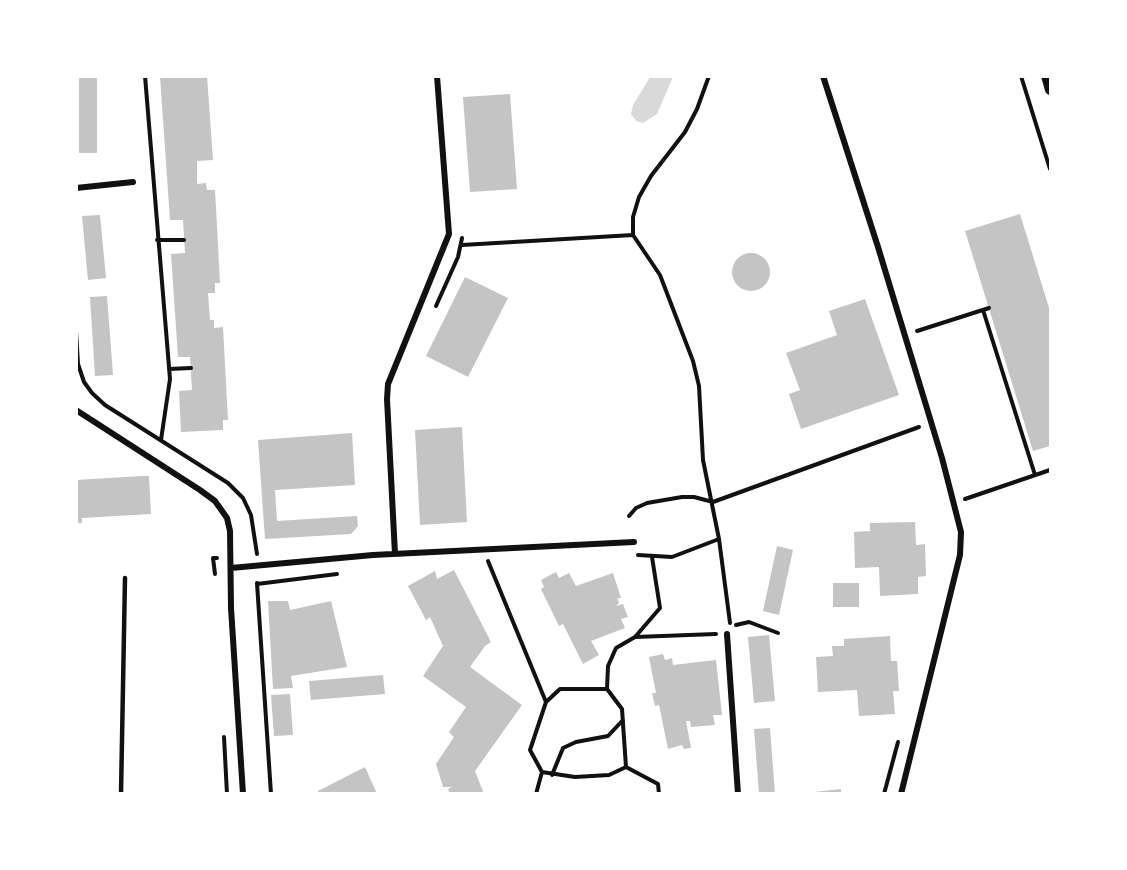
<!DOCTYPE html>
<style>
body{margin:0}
#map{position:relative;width:1127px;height:870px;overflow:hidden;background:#fff;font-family:"Varela Round",sans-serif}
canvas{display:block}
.frame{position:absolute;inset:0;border:78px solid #fff;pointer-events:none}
</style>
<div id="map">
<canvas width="1127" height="870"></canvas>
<div class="frame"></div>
</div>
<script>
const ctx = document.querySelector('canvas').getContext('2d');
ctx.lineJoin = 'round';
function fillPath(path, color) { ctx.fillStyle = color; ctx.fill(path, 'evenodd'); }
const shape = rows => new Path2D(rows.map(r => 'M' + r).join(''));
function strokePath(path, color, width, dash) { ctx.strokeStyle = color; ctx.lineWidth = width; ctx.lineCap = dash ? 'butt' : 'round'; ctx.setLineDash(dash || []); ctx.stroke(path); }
fillPath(shape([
 [650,77,673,77,657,114,643,123,636,121,631,114,633,105]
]), '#d9d9d9');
fillPath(shape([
 [79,76,97,76,97,153,79,153],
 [160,76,207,76,213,160,197,161,197,184,206,183,207,190,215,190,220,283,215,283,215,293,208,293,210,320,214,320,214,328,223,327,228,420,223,420,223,430,181,432,179,391,192,390,190,357,178,357,171,254,185,253,183,220,170,220],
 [510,94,517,189,470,192,463,97],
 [1020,214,1050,311,1050,446,1033,451,965,231],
 [100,215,106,278,88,280,82,216],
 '732 272a19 19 0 1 1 38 0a19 19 0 1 1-38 0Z',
 [465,277,508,298,468,377,426,356],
 [107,296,113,375,95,376,90,297],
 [865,299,899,395,801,429,789,394,800,390,786,353,837,335,829,311],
 [462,427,467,522,420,525,415,430],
 [352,433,355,485,275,490,277,521,357,516,358,526,351,534,265,539,258,440],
 [142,476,149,476,151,514,82,518,82,523,76,523,76,480],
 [915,522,916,545,925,544,926,576,918,577,918,594,880,596,879,567,855,568,854,532,870,531,870,523],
 [777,546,793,550,779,615,763,611],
 [454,570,491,642,485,646,470,667,522,705,475,771,484,794,450,794,448,789,452,787,443,787,436,764,454,737,449,732,466,707,423,676,443,646,430,617,426,620,408,586,435,571,437,579],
 [556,572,559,578,569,573,576,586,613,573,621,598,614,599,618,599,619,603,616,606,623,604,628,617,621,619,625,628,591,641,599,655,583,664,563,624,559,626,541,589,544,587,541,580],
 [833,583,859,583,859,607,833,607],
 [268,601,288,601,290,610,331,601,347,667,291,676,293,688,273,689],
 [769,635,775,701,754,703,748,637],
 [890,636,891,661,897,661,899,691,893,691,895,714,859,716,857,690,818,692,816,657,833,656,832,646,844,646,844,639],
 [663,654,665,660,672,658,673,665,716,660,722,715,713,715,715,725,691,727,690,721,686,721,691,748,684,749,682,745,668,749,659,705,655,706,652,693,656,693,649,657],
 [383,675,385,694,311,700,309,681],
 [290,694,293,735,274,736,271,695],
 [770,728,775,794,759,794,754,729],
 [365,767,377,794,319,794,318,791],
 [841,789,841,794,814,794,814,792]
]), '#c4c4c4');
strokePath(shape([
 [145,76,170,379,161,440],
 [709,76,697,109,685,132,651,176,639,197,633,217,633,235,660,275,693,361,699,386,703,460,719,539,730,623],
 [1021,76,1050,169],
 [157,240,184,240],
 [462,245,633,235],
 [436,306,458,257,462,238],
 [983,310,1035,475],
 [76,331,78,364,84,382,92,393,105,405,228,483,243,498,251,515,257,554],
 [917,331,989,308],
 [169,369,191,368],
 [965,499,1050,470],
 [629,516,636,508,647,503,682,497,694,497,713,502,919,427],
 [638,555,672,557,719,539],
 [488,561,546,702],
 [215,574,213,558,217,558],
 [257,583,271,794],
 [257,584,337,574],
 [736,625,749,622,778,633],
 [635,637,716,634],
 [560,689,607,689,622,709,626,767,609,775,575,777,542,772,530,750,546,702,560,689],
 [607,689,608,666,616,648,635,637,660,608,652,557],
 [224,737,227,794],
 [626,767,658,784,659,794],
 [552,775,563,748,576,742,608,736,623,720],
 [536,794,542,772],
 [884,794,898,742]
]), '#111', 4);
strokePath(shape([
 [121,794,125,578]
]), '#111', 4.5);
strokePath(shape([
 [823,76,878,247,942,458,961,532,960,555,901,794],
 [76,188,133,182],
 [76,410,200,490,215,501,227,518,230,531,231,608,243,794],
 [395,554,387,399,388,384,449,234,437,76],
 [231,568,373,555,634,542],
 [727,634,738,794]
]), '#111', 6);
strokePath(shape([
 [1046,76,1050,90]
]), '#111', 10);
</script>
